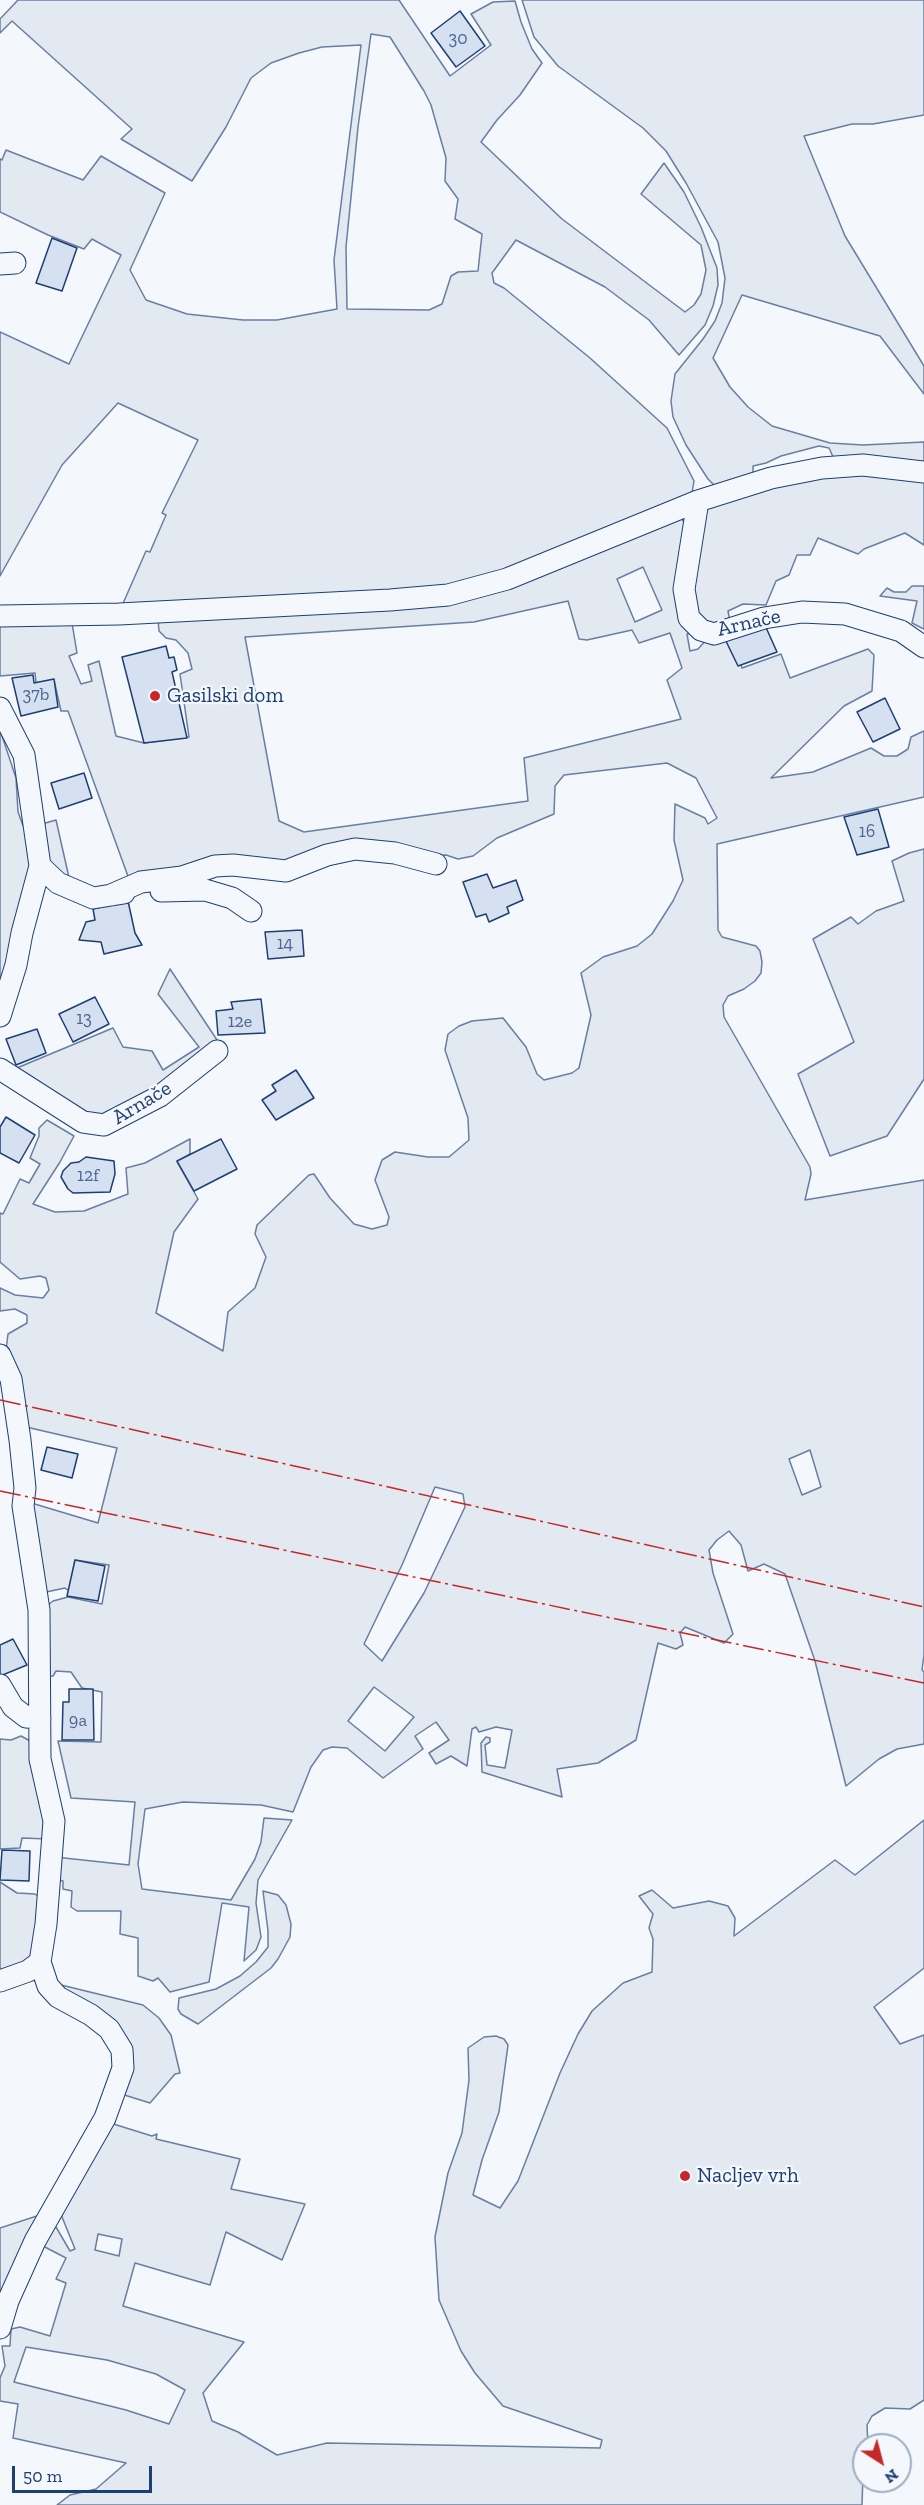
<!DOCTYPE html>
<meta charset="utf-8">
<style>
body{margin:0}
#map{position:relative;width:924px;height:2505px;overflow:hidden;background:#f4f7fb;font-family:"Zilla Slab",serif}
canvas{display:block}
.north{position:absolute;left:852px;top:2433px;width:60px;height:60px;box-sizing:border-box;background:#f4f7fb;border:2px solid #9eadc5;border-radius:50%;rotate:144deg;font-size:16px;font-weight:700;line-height:24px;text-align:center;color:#1d3f73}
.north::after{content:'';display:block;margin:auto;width:21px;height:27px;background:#c62828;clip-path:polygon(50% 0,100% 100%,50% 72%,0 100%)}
.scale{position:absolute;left:12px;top:2466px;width:140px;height:27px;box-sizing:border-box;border:3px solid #1d3f73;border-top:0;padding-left:8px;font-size:18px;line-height:21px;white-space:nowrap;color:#1d3f73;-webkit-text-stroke:4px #f4f7fb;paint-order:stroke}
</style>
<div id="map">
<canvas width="924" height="2505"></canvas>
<div class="north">N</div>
<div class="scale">50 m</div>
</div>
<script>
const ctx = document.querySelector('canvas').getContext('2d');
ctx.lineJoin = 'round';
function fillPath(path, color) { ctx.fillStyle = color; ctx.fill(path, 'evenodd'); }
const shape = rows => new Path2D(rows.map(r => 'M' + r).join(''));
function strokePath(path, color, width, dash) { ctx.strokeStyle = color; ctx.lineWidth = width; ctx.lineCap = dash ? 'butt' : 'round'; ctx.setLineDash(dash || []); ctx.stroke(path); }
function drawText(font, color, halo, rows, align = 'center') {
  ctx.font = font + ' "Zilla Slab",serif'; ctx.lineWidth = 4.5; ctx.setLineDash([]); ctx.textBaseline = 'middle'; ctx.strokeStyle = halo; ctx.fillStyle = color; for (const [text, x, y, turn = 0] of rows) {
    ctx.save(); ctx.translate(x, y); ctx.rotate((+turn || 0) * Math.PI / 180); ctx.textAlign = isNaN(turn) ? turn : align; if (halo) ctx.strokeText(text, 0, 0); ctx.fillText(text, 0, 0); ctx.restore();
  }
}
const green = shape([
 [18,0,399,0,450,76,491,45,471,14,493,2,515,1,521,22,532,49,542,63,520,95,497,120,481,142,562,219,685,312,694,305,701,294,706,270,701,245,641,194,664,163,684,192,701,227,717,268,718,285,713,306,705,325,679,355,649,320,605,287,516,240,492,273,494,283,504,288,590,358,667,428,694,481,692,493,501,574,431,588,121,608,146,551,150,552,166,515,162,513,198,440,118,403,62,465,0,576,0,332,69,364,121,255,92,239,84,249,48,235,0,212,0,159,2,160,6,150,83,180,101,156,165,193,130,270,146,300,187,314,243,320,277,320,337,309,334,260,361,45,322,47,299,53,271,63,251,78,226,127,192,181,121,139,132,129,12,21,0,33,0,19,18,0],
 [371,34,390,37,424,91,431,105,446,158,445,181,458,199,455,219,482,234,478,271,458,272,451,276,442,304,429,310,347,309,346,247,358,127,371,34],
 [522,0,924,0,924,115,873,124,852,124,804,136,845,236,924,366,924,394,880,336,742,295,713,358,730,387,748,407,772,426,830,443,863,445,924,442,924,463,834,459,829,448,819,446,781,456,766,463,753,466,753,477,715,486,708,479,686,445,673,417,671,401,675,374,703,339,715,321,722,303,725,278,718,242,686,183,666,151,643,128,558,66,534,37,522,0],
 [868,473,924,480,924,545,905,533,864,549,858,554,818,538,810,555,797,555,789,575,776,581,766,605,743,604,728,611,730,622,722,626,698,620,690,577,699,509,805,479,868,473],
 [675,518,682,519,688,529,695,633,687,634,690,651,698,649,707,639,730,636,742,668,781,654,790,678,868,649,874,655,872,691,844,706,771,778,813,772,871,748,884,756,897,756,908,749,911,737,924,731,924,797,717,844,718,930,722,937,756,946,760,951,762,962,761,973,755,981,744,989,728,996,723,1005,724,1017,810,1167,811,1174,805,1200,924,1180,924,1655,922,1670,924,1672,924,1744,897,1749,879,1759,846,1786,815,1661,785,1574,764,1564,748,1571,741,1545,729,1531,717,1540,709,1550,713,1573,733,1634,724,1643,685,1627,680,1633,683,1645,676,1649,658,1643,636,1740,598,1763,557,1769,562,1797,482,1772,481,1743,486,1737,490,1738,490,1742,485,1745,487,1765,505,1768,512,1730,496,1727,479,1732,476,1727,472,1729,467,1766,451,1756,436,1764,429,1753,449,1740,436,1722,415,1736,423,1749,383,1778,347,1748,332,1747,323,1750,311,1767,293,1812,261,1805,183,1802,145,1809,138,1864,142,1889,231,1900,255,1859,261,1842,264,1818,292,1820,258,1880,256,1903,261,1937,256,1950,244,1961,249,1907,222,1903,209,1982,170,1992,158,1978,153,1981,138,1976,138,1938,120,1934,121,1911,77,1911,71,1907,72,1891,63,1889,63,1881,54,1879,55,1857,129,1865,135,1802,71,1798,58,1741,101,1742,102,1692,82,1688,71,1672,56,1671,53,1676,45,1677,43,1609,53,1601,68,1597,102,1604,109,1565,75,1560,69,1591,65,1588,46,1592,28,1502,98,1523,117,1448,26,1427,6,1350,8,1334,27,1323,27,1315,15,1309,0,1311,0,1288,15,1295,43,1298,49,1290,46,1278,40,1276,20,1279,0,1262,0,1213,3,1214,20,1179,29,1183,40,1164,30,1158,39,1136,39,1128,47,1120,74,1136,60,1162,33,1204,55,1212,84,1211,128,1194,126,1168,145,1163,190,1139,190,1154,177,1162,198,1199,174,1232,156,1313,223,1351,228,1312,255,1288,266,1257,255,1234,257,1225,309,1175,314,1174,330,1198,354,1224,372,1229,387,1225,389,1217,375,1180,382,1160,395,1152,428,1157,449,1157,469,1140,468,1118,445,1050,448,1034,459,1026,472,1021,503,1018,526,1047,537,1074,544,1080,572,1073,579,1068,591,1015,581,973,603,957,637,946,652,934,673,901,683,880,674,840,675,804,705,818,708,824,717,818,696,778,667,763,564,775,555,786,554,814,497,838,473,856,458,859,446,855,312,858,129,879,68,711,61,711,54,680,36,683,35,673,0,676,0,625,72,623,77,653,69,656,81,684,92,681,88,665,99,661,116,736,144,743,189,737,180,674,192,669,188,653,176,640,166,638,159,631,158,620,386,607,675,518],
 [643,567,662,610,635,622,617,579,643,567],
 [568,601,579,639,587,640,632,630,639,643,670,633,682,668,667,680,681,719,524,758,528,801,304,832,279,821,245,637,474,622,568,601],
 [810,1450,821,1487,802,1495,789,1459,810,1450],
 [435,1487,463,1494,465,1507,424,1593,382,1661,364,1644,402,1565,435,1487],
 [374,1687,414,1717,385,1751,348,1721,374,1687],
 [912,586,924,586,924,629,912,623,917,601,880,596,887,588,894,592,906,592,912,586],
 [0,730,16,778,18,812,35,858,0,996,0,730],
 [56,820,70,882,47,861,42,824,56,820],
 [924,849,924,1079,887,1136,830,1156,798,1074,854,1042,813,939,851,917,858,924,876,911,904,901,892,861,909,853,924,849],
 [170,969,217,1040,182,1072,120,1115,89,1114,12,1070,113,1028,123,1047,152,1051,163,1070,199,1047,158,994,170,969],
 [21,1736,32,1742,48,1839,22,1838,20,1848,0,1849,0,1739,11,1740,21,1736],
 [924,1820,924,1968,874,2007,900,2044,924,2035,924,2400,910,2409,885,2408,872,2416,867,2425,868,2445,864,2445,862,2505,57,2505,70,2495,96,2489,126,2463,13,2438,18,2404,0,2401,0,2378,5,2366,2,2346,10,2346,11,2329,20,2327,50,2336,66,2283,56,2279,66,2258,39,2244,50,2224,56,2227,70,2251,75,2249,62,2217,61,2207,107,2122,152,2136,157,2134,156,2139,240,2159,231,2189,305,2204,282,2260,226,2232,210,2285,135,2263,123,2306,244,2342,203,2393,212,2421,238,2432,277,2455,327,2443,600,2448,602,2440,503,2406,475,2373,461,2351,439,2300,435,2237,448,2173,462,2133,469,2080,468,2048,484,2037,496,2036,504,2039,508,2045,499,2112,482,2160,473,2195,500,2208,518,2181,560,2073,578,2034,592,2011,623,1983,652,1972,653,1939,649,1928,653,1914,639,1896,652,1890,673,1908,709,1901,728,1906,735,1918,734,1936,835,1860,855,1875,924,1820],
 [98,2234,122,2239,119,2256,95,2250,98,2234],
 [26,2347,107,2360,156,2374,185,2390,169,2424,126,2410,14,2382,26,2347],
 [0,1882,17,1893,35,1894,43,1900,31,1955,23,1966,0,1978,0,1882],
 [263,1891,278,1895,286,1905,291,1924,290,1937,278,1959,271,1968,198,2024,181,2014,178,2009,179,1998,216,1989,240,1976,256,1962,268,1947,268,1931,263,1891],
 [53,1983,143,2005,159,2018,171,2035,180,2073,175,2074,150,2103,118,2093,125,2049,53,1983],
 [49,2212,11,2272,0,2293,0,2228,49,2212]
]);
fillPath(green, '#e3e9f0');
strokePath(green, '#687fa3', 1.5);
const building = shape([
 [460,11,485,46,456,67,431,33,460,11],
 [52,238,77,248,62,291,36,283,52,238],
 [764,623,777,652,738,666,724,637,764,623],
 [166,646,169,658,174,657,177,670,172,672,187,738,144,743,122,657,166,646],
 [33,675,34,683,54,679,58,707,21,716,12,678,33,675],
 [885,698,900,729,873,742,857,712,885,698],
 [84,773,92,798,59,809,51,783,84,773],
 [878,809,889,847,857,855,844,817,878,809],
 [487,874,493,888,516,880,523,900,507,907,509,913,489,922,486,914,476,917,463,882,487,874],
 [128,901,135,933,142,945,104,954,101,942,79,940,86,922,95,920,93,909,128,901],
 [302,930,304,956,268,959,265,932,302,930],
 [95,997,109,1024,73,1042,59,1014,95,997],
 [261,999,265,1033,218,1035,216,1011,233,1009,231,1002,261,999],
 [37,1029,46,1053,16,1065,6,1039,37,1029],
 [296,1070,314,1098,276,1120,262,1100,276,1091,272,1085,296,1070],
 [6,1117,35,1135,19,1163,0,1153,0,1127,6,1117],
 [221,1139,237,1169,194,1191,177,1161,221,1139],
 [86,1157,114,1161,115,1174,110,1192,73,1193,68,1189,61,1177,63,1171,71,1163,79,1162,86,1157],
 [47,1447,78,1454,72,1478,41,1470,47,1447],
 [75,1560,105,1566,98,1601,67,1596,75,1560],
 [13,1639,27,1665,0,1676,0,1645,13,1639],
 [69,1689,93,1689,94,1740,62,1740,63,1702,69,1702,69,1689],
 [2,1850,30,1851,29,1881,0,1880,2,1850]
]);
fillPath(building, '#d5e0f0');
strokePath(building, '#1d3f73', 1.5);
const minor = shape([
 [0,264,15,263],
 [698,501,684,589,689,618,701,630,714,634,764,618,802,612,845,614,901,631,924,647],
 [0,616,119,614,390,600,448,595,507,579,698,501,771,478,822,468,863,465,924,472],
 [0,708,24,755,40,866,22,933,16,965,0,1016],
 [40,866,58,883,93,898,124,893],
 [161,891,205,890,232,898,251,911],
 [111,895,141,882,182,877,215,866,233,865,286,871,327,855,355,849,395,853,436,864],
 [0,1069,83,1122,104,1125,160,1096,217,1051],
 [0,1355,11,1379,20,1440,25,1488,23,1506,39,1610,40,1759,54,1821,46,1924,40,1962,48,1986,58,1997,91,2015,109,2029,122,2050,123,2068,105,2118,35,2241,8,2301,0,2328],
 [0,1685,13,1707,26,1717,40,1718],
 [0,1981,28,1971,40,1962]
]);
strokePath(minor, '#1d3f73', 23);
strokePath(minor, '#f4f7fb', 21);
strokePath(shape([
 [0,1400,924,1607],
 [0,1491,924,1683]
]), '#c62828', 1.5, [21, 4.5, 3, 4.5]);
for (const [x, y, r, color] of [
 [155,696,6,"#c62828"],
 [685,2176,6,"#c62828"]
]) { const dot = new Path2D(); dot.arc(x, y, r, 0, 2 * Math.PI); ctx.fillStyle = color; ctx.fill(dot); strokePath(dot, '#f4f7fb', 2); }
drawText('18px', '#4b6792', null, [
 ["30",458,39],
 ["37b",36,695],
 ["16",867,832],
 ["14",285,944],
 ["13",84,1019],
 ["12e",240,1022],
 ["12f",88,1176],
 ["9a",78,1721]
]);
drawText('21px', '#1d3f73', '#f4f7fb', [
 ["Arnače",749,623,-13],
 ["Arnače",142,1103,-31]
]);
drawText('21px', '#1d3f73', '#f4f7fb', [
 ["Gasilski dom",167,696],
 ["Nacljev vrh",697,2176]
], 'left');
</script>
